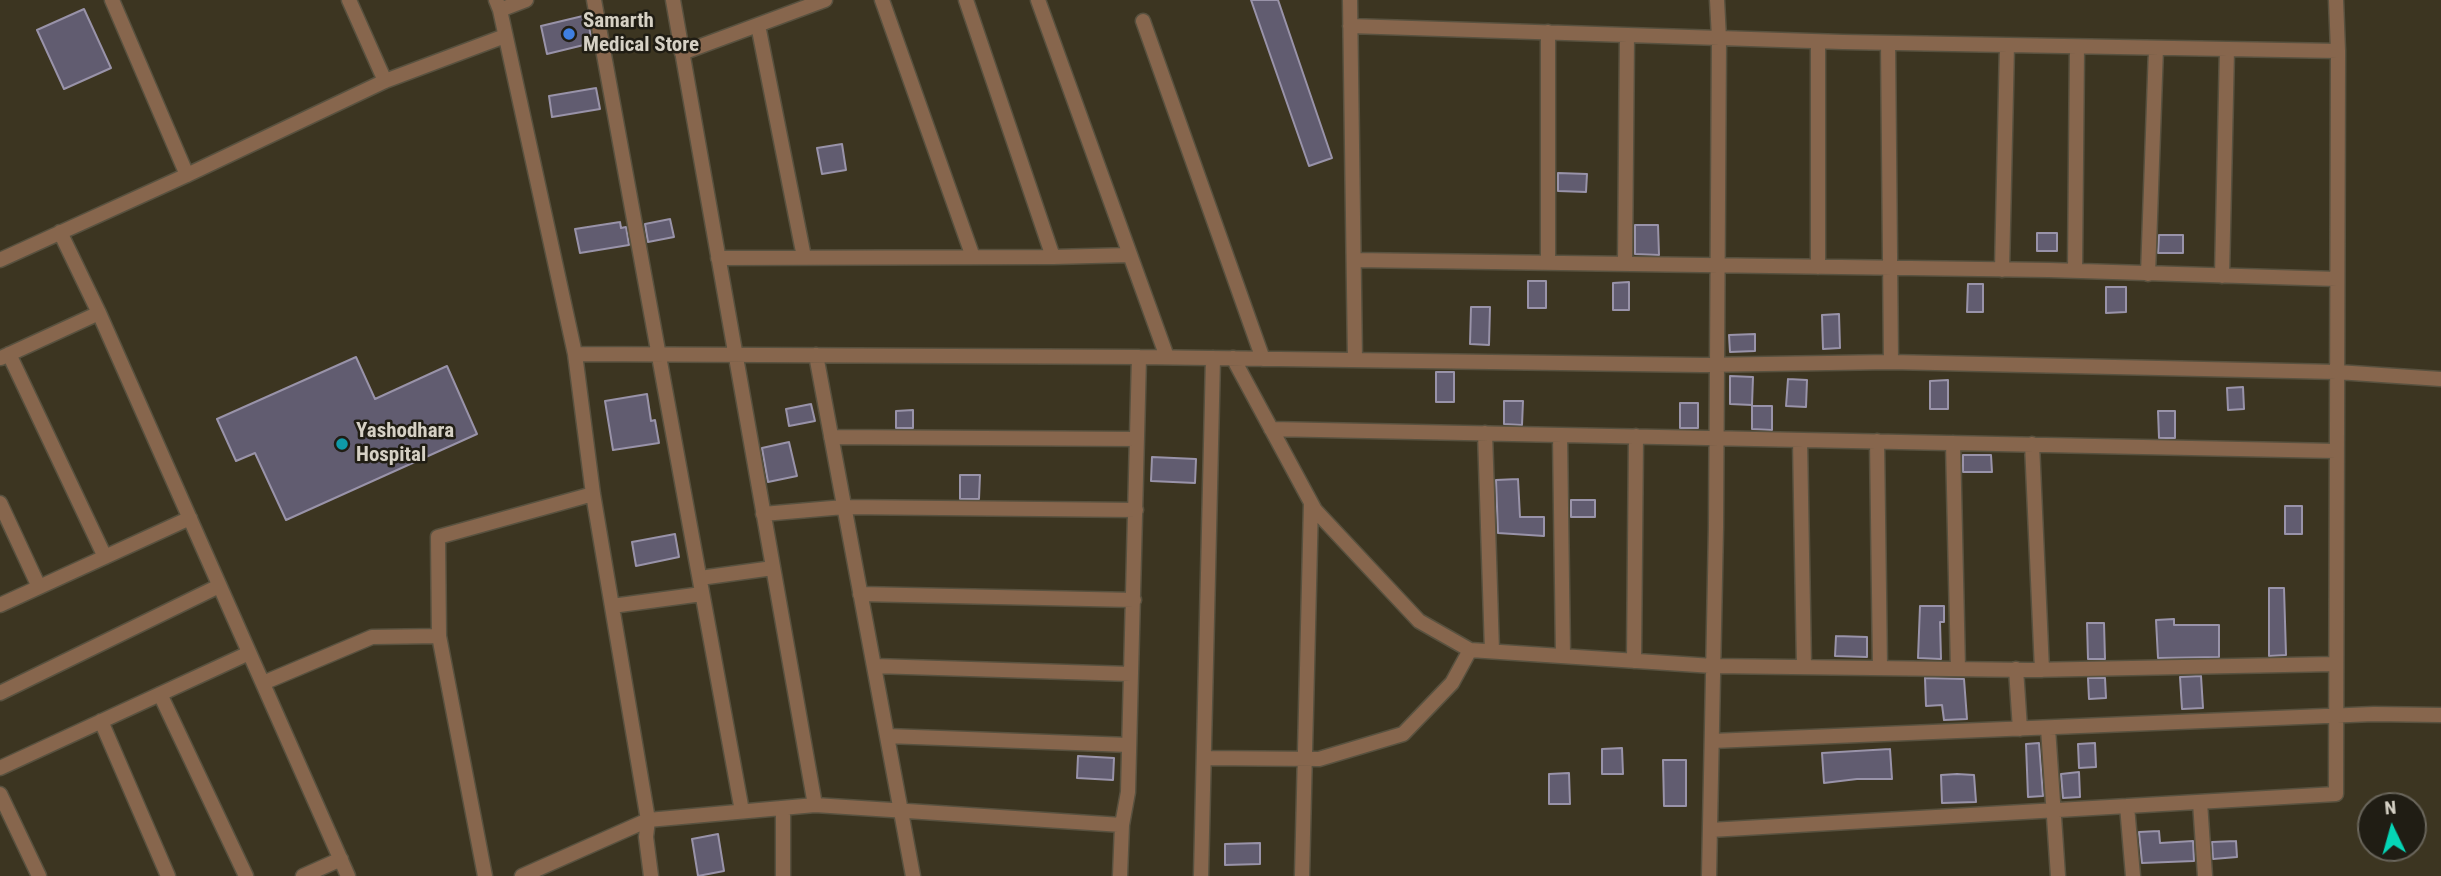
<!DOCTYPE html>
<style>
body{margin:0}
#map{position:relative;width:2441px;height:876px;overflow:hidden;background:#3c3521;font-family:"Roboto Condensed",sans-serif}
canvas{display:block}
.north{position:absolute;left:2357px;top:792px;width:70px;height:70px;box-sizing:border-box;background:#201d14;border:2px solid #69655b;border-radius:50%;rotate:355deg;font-size:19px;font-weight:700;line-height:28px;text-align:center;color:#d6d1c5}
.north::after{content:'';display:block;margin:auto;width:24px;height:32px;background:#05d5b6;clip-path:polygon(50% 0,100% 100%,50% 72%,0 100%)}
</style>
<div id="map">
<canvas width="2441" height="876"></canvas>
<div class="north">N</div>
</div>
<script>
const ctx = document.querySelector('canvas').getContext('2d');
ctx.lineJoin = 'round';
function fillPath(path, color) { ctx.fillStyle = color; ctx.fill(path, 'evenodd'); }
const shape = rows => new Path2D(rows.map(r => 'M' + r).join(''));
function strokePath(path, color, width, dash) { ctx.strokeStyle = color; ctx.lineWidth = width; ctx.lineCap = dash ? 'butt' : 'round'; ctx.setLineDash(dash || []); ctx.stroke(path); }
function drawText(font, color, halo, rows, align = 'center') {
  ctx.font = font + ' "Roboto Condensed",sans-serif'; ctx.lineWidth = 5; ctx.setLineDash([]); ctx.textBaseline = 'middle'; ctx.strokeStyle = halo; ctx.fillStyle = color; for (const [text, x, y, turn = 0] of rows) {
    ctx.save(); ctx.translate(x, y); ctx.rotate((+turn || 0) * Math.PI / 180); ctx.textAlign = isNaN(turn) ? turn : align; if (halo) ctx.strokeText(text, 0, 0); ctx.fillText(text, 0, 0); ctx.restore();
  }
}
const building = shape([
 [1251,0,1278,0,1332,158,1309,166,1251,0],
 [84,9,111,68,64,89,37,30,84,9],
 [587,15,592,43,547,54,541,26,587,15],
 [596,88,600,109,552,117,549,96,596,88],
 [842,144,846,170,822,174,817,148,842,144],
 [1558,173,1587,174,1586,192,1558,191,1558,173],
 [670,219,674,237,648,242,645,224,670,219],
 [620,222,621,228,626,227,629,245,580,253,575,229,620,222],
 [1635,225,1658,225,1659,255,1635,254,1635,225],
 [2037,233,2057,233,2057,251,2037,251,2037,233],
 [2159,235,2183,235,2183,253,2158,253,2159,235],
 [1528,281,1546,281,1546,308,1528,308,1528,281],
 [1629,282,1629,310,1613,310,1613,283,1629,282],
 [1968,284,1983,284,1983,312,1967,312,1968,284],
 [2106,287,2126,287,2126,312,2106,313,2106,287],
 [1471,307,1490,307,1489,345,1470,344,1471,307],
 [1839,314,1840,348,1823,349,1822,315,1839,314],
 [1755,334,1755,351,1730,352,1729,335,1755,334],
 [356,357,375,399,447,366,477,434,286,520,255,453,236,461,217,419,356,357],
 [1436,372,1454,372,1454,402,1436,402,1436,372],
 [1730,376,1753,377,1752,405,1730,404,1730,376],
 [1788,379,1807,380,1806,407,1786,406,1788,379],
 [1948,380,1948,409,1930,409,1930,381,1948,380],
 [2243,387,2244,409,2228,410,2227,388,2243,387],
 [647,394,651,421,655,420,659,443,613,450,605,401,647,394],
 [1504,401,1523,401,1522,425,1504,424,1504,401],
 [1680,403,1698,403,1698,428,1680,428,1680,403],
 [811,404,815,421,789,426,786,409,811,404],
 [1752,406,1772,406,1772,430,1752,429,1752,406],
 [913,410,913,428,896,428,896,411,913,410],
 [2158,411,2175,411,2175,438,2159,438,2158,411],
 [789,442,797,476,768,482,762,448,789,442],
 [1963,455,1991,455,1992,472,1963,472,1963,455],
 [1152,457,1196,459,1195,483,1151,481,1152,457],
 [960,475,980,475,979,499,960,499,960,475],
 [1518,479,1520,517,1544,517,1544,536,1498,533,1496,480,1518,479],
 [1571,500,1595,500,1595,517,1571,517,1571,500],
 [2285,506,2302,506,2302,534,2285,534,2285,506],
 [675,534,679,557,636,566,632,542,675,534],
 [2269,588,2284,588,2286,655,2269,656,2269,588],
 [1920,606,1944,606,1944,622,1940,622,1941,659,1918,658,1920,606],
 [2174,619,2174,625,2219,625,2219,657,2158,658,2156,620,2174,619],
 [2087,623,2104,623,2105,659,2088,659,2087,623],
 [1836,636,1867,637,1867,657,1835,656,1836,636],
 [2201,676,2203,708,2182,709,2180,677,2201,676],
 [1925,678,1964,679,1967,719,1944,720,1942,705,1926,706,1925,678],
 [2088,678,2105,678,2106,698,2089,699,2088,678],
 [2039,743,2043,796,2028,797,2026,744,2039,743],
 [2095,743,2096,767,2079,768,2078,744,2095,743],
 [1622,748,1623,774,1602,774,1602,749,1622,748],
 [1890,749,1892,779,1857,779,1824,783,1822,753,1890,749],
 [1078,756,1114,758,1113,780,1077,778,1078,756],
 [1663,760,1686,760,1686,806,1664,806,1663,760],
 [2079,772,2080,797,2063,798,2061,774,2079,772],
 [1569,773,1570,804,1549,804,1549,774,1569,773],
 [1957,774,1974,775,1976,802,1942,803,1941,775,1957,774],
 [2159,831,2160,843,2193,841,2194,861,2142,863,2139,832,2159,831],
 [718,834,724,871,698,876,692,839,718,834],
 [2236,841,2237,857,2213,859,2212,842,2236,841],
 [1260,843,1260,864,1225,865,1225,844,1260,843]
]);
fillPath(building, '#615c70');
strokePath(building, '#9993a9', 2);
const minor = shape([
 [112,0,187,175],
 [349,0,385,81],
 [496,0,500,10,575,354,593,494,648,820,646,837,651,876],
 [594,0,742,811],
 [673,0,815,805,1122,825],
 [882,0,973,257],
 [1038,0,1167,357],
 [1350,0,1355,360],
 [500,10,526,0],
 [1143,21,1263,359],
 [758,25,804,257],
 [1350,26,1843,42,2338,51,2336,0],
 [1888,43,1891,362],
 [682,53,825,0],
 [60,232,99,313,348,876],
 [1053,257,1130,255],
 [718,258,1053,257,966,0],
 [0,260,187,175,385,81,505,36],
 [1354,260,2049,270,2337,279],
 [1548,263,1548,32],
 [1625,264,1627,35],
 [1818,267,1818,42],
 [2002,270,2007,45],
 [2075,271,2077,47],
 [2148,274,2156,48],
 [2222,276,2227,49],
 [9,354,105,557],
 [575,354,1139,357,1702,365,1891,362,2337,372,2441,379],
 [816,355,913,876],
 [1,358,99,313],
 [1233,358,1315,510,1419,621,1470,650,1713,666,2030,670,2335,664],
 [1271,429,2336,451],
 [1485,433,1492,651],
 [1560,435,1563,656],
 [831,437,1137,439],
 [1800,440,1804,667],
 [1877,441,1880,668],
 [1953,443,1958,669],
 [2032,444,2042,670],
 [0,503,39,587],
 [763,514,844,507,1136,510],
 [700,578,773,568],
 [860,594,1134,600],
 [0,605,190,518],
 [612,606,702,594],
 [439,636,485,876],
 [1634,661,1636,436],
 [874,666,1131,674],
 [2016,669,2020,729],
 [263,683,372,637,439,636,438,537,593,494],
 [0,693,219,586],
 [160,694,246,876],
 [101,721,168,876],
 [2048,728,2058,876],
 [887,736,1129,745],
 [1712,741,2374,714,2441,715],
 [1204,758,1319,759,1403,734,1452,683,1470,650],
 [0,768,249,653],
 [0,794,39,876],
 [2200,802,2205,876],
 [2127,806,2133,876],
 [1710,830,2336,794,2338,51],
 [303,876,341,859],
 [522,876,648,820,815,805],
 [783,876,783,808],
 [1120,876,1122,825,1128,792,1139,357],
 [1201,876,1213,358],
 [1302,876,1311,503],
 [1709,876,1716,527,1719,38,1717,0]
]);
strokePath(minor, '#58513f', 17);
strokePath(minor, '#87664d', 14);
for (const [x, y, r, color] of [
 [569,34,7,"#3f7fe0"],
 [342,444,7,"#0f9aa8"]
]) { const dot = new Path2D(); dot.arc(x, y, r, 0, 2 * Math.PI); ctx.fillStyle = color; ctx.fill(dot); strokePath(dot, '#201d14', 2.5); }
drawText('bold 21px', '#d6d1c5', '#201d14', [
 ["Samarth",583,22],
 ["Medical Store",583,46],
 ["Yashodhara",356,432],
 ["Hospital",356,456]
], 'left');
</script>
